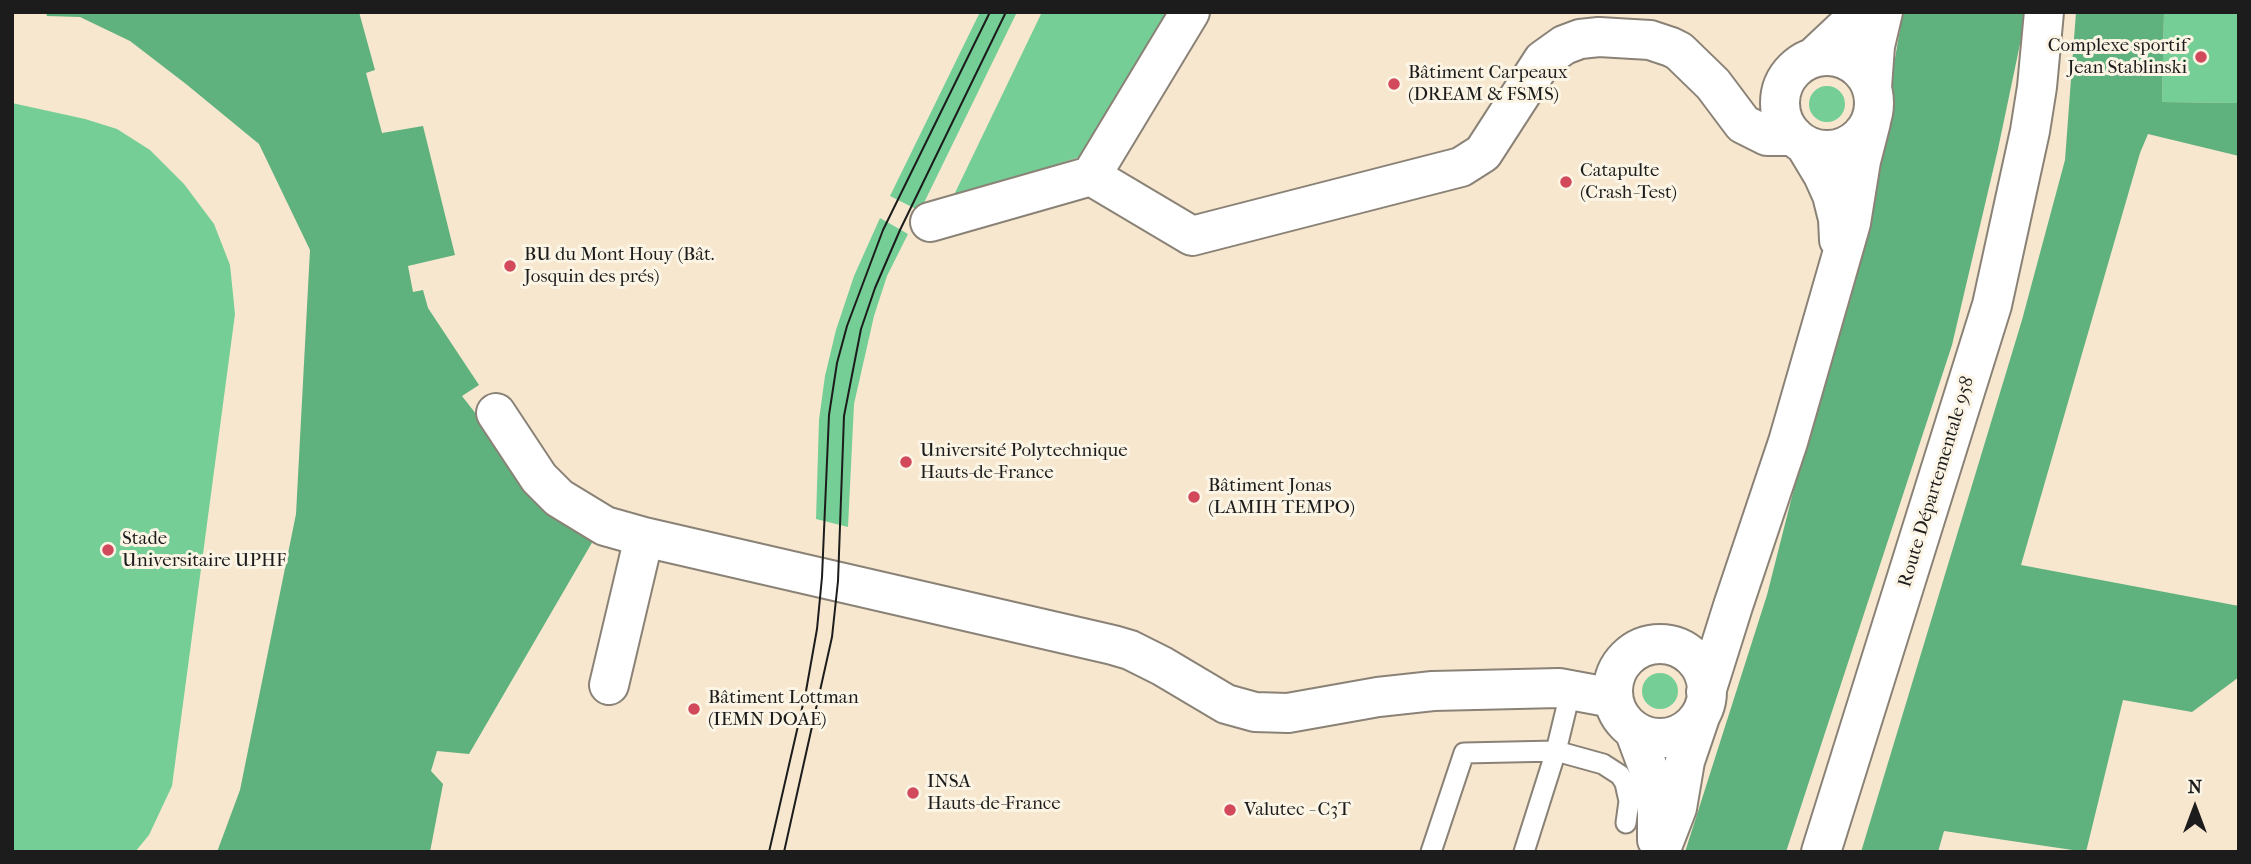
<!DOCTYPE html>
<meta charset="utf-8">
<style>
body{margin:0}
#map{position:relative;width:2251px;height:864px;overflow:hidden;background:#f7e7cf;font-family:"IM FELL French Canon",serif}
canvas{display:block}
.frame{position:absolute;inset:0;border:14px solid #1c1c1c;pointer-events:none}
.north{position:absolute;left:2160px;top:773px;width:70px;height:70px;-webkit-text-stroke:5px #fcf5e5;paint-order:stroke;rotate:0deg;font-size:19px;font-weight:700;line-height:28px;text-align:center;color:#1c1c1c}
.north::after{content:'';display:block;margin:auto;width:24px;height:32px;background:#1c1c1c;clip-path:polygon(50% 0,100% 100%,50% 72%,0 100%)}
</style>
<div id="map">
<canvas width="2251" height="864"></canvas>
<div class="frame"></div>
<div class="north">N</div>
</div>
<script>
const ctx = document.querySelector('canvas').getContext('2d');
ctx.lineJoin = 'round';
function fillPath(path, color) { ctx.fillStyle = color; ctx.fill(path, 'evenodd'); }
const shape = rows => new Path2D(rows.map(r => 'M' + r).join(''));
function strokePath(path, color, width, dash) { ctx.strokeStyle = color; ctx.lineWidth = width; ctx.lineCap = dash ? 'butt' : 'round'; ctx.setLineDash(dash || []); ctx.stroke(path); }
function drawText(font, color, halo, rows, align = 'center') {
  ctx.font = font + ' "IM FELL French Canon",serif'; ctx.lineWidth = 6; ctx.setLineDash([]); ctx.textBaseline = 'middle'; ctx.strokeStyle = halo; ctx.fillStyle = color; for (const [text, x, y, turn = 0] of rows) {
    ctx.save(); ctx.translate(x, y); ctx.rotate((+turn || 0) * Math.PI / 180); ctx.textAlign = isNaN(turn) ? turn : align; if (halo) ctx.strokeText(text, 0, 0); ctx.fillText(text, 0, 0); ctx.restore();
  }
}
fillPath(shape([
 [980,12,1017,12,920,211,890,196],
 [1042,12,1171,12,1086,155,953,197],
 [2164,12,2239,12,2239,103,2162,102],
 '1809 104a18 18 0 1 1 36 0a18 18 0 1 1-36 0Z',
 [12,103,85,119,117,129,150,150,184,184,214,224,230,265,235,314,172,786,149,835,135,852,12,852],
 [880,218,908,234,887,276,874,316,854,404,848,527,816,519,819,420,825,376,836,330,854,276],
 '1642 691a18 18 0 1 1 36 0a18 18 0 1 1-36 0Z'
]), '#74ce95');
fillPath(shape([
 [46,12,359,12,375,70,366,73,382,133,423,126,455,255,408,266,413,292,423,290,428,308,479,385,462,396,518,468,597,534,469,754,437,751,431,771,443,784,430,852,217,852,240,790,296,514,310,250,259,144,186,84,130,41,80,17,47,16],
 [1903,12,2024,12,2024,25,1998,149,1952,345,1786,852,1685,852,1767,595,1878,157],
 [2076,12,2164,12,2162,102,2239,103,2239,156,2148,134,2140,153,2021,565,2239,606,2239,677,2192,712,2123,700,2086,852,1944,831,1938,852,1861,852,2022,320,2065,160]
]), '#5fb17e');
const service = shape([
 [1431,852,1464,753,1556,751,1603,764,1620,775,1625,783,1629,801,1626,823],
 [1524,852,1556,751,1571,689]
]);
const minor = shape([
 '1780 103a47 47 0 1 1 94 0a47 47 0 1 1-94 0Z',
 [1814,57,1862,12],
 [1872,87,1875,46,1883,12],
 [1805,145,1823,175,1832,195,1838,219,1839,240],
 [1091,176,1192,236,1461,167,1483,153,1543,60,1564,45,1580,39,1599,37,1650,40,1671,47,1679,51,1713,84,1743,124,1767,136,1794,136],
 [930,222,1091,176,1190,12],
 [496,413,539,478,559,498,605,526,644,537],
 '1613 691a47 47 0 1 1 94 0a47 47 0 1 1-94 0Z',
 [609,685,644,537,1113,645,1130,650,1162,666,1226,704,1255,712,1288,713,1378,697,1433,691,1559,688,1613,698],
 [1706,692,1733,606,1788,442,1851,223,1861,161,1871,122],
 [1634,730,1653,781,1657,813,1657,840],
 [1660,852,1677,808,1685,761,1701,714]
]);
const secondary = shape([
 [1821,852,1992,305,2030,131,2037,87,2044,12]
]);
strokePath(service, '#8a8276', 23);
strokePath(minor, '#8a8276', 42);
strokePath(secondary, '#8a8276', 42);
strokePath(service, '#fff', 19);
strokePath(minor, '#fff', 38);
strokePath(secondary, '#fff', 38);
strokePath(shape([
 [769,852,806,691,817,629,822,577,829,415,837,363,847,326,883,230,990,12],
 [784,852,832,637,838,581,844,416,861,329,875,288,900,230,1006,12]
]), '#1c1c1c', 2);
for (const [x, y, r, color] of [
 [2201,57,7,"#d1495b"],
 [1394,84,7,"#d1495b"],
 [1566,182,7,"#d1495b"],
 [510,266,7,"#d1495b"],
 [906,462,7,"#d1495b"],
 [1194,497,7,"#d1495b"],
 [108,550,7,"#d1495b"],
 [694,709,7,"#d1495b"],
 [913,793,7,"#d1495b"],
 [1230,810,7,"#d1495b"]
]) { const dot = new Path2D(); dot.arc(x, y, r, 0, 2 * Math.PI); ctx.fillStyle = color; ctx.fill(dot); strokePath(dot, '#fcf5e5', 2.5); }
drawText('19px', '#1c1c1c', '#fcf5e5', [
 ["Complexe sportif",2187,46,"right"],
 ["Jean Stablinski",2187,68,"right"],
 ["Bâtiment Carpeaux",1408,73],
 ["(DREAM & FSMS)",1408,95],
 ["Catapulte",1580,171],
 ["(Crash-Test)",1580,193],
 ["BU du Mont Houy (Bât.",524,255],
 ["Josquin des prés)",524,277],
 ["Université Polytechnique",920,451],
 ["Hauts-de-France",920,473],
 ["Bâtiment Jonas",1208,486],
 ["(LAMIH TEMPO)",1208,508],
 ["Stade",122,539],
 ["Universitaire UPHF",122,561],
 ["Bâtiment Lottman",708,698],
 ["(IEMN DOAE)",708,720],
 ["INSA",927,782],
 ["Hauts-de-France",927,804],
 ["Valutec - C3T",1244,810]
], 'left');
drawText('19px', '#1c1c1c', '#fcf5e5', [
 ["Route Départementale 958",1937,482,-73]
]);
</script>
